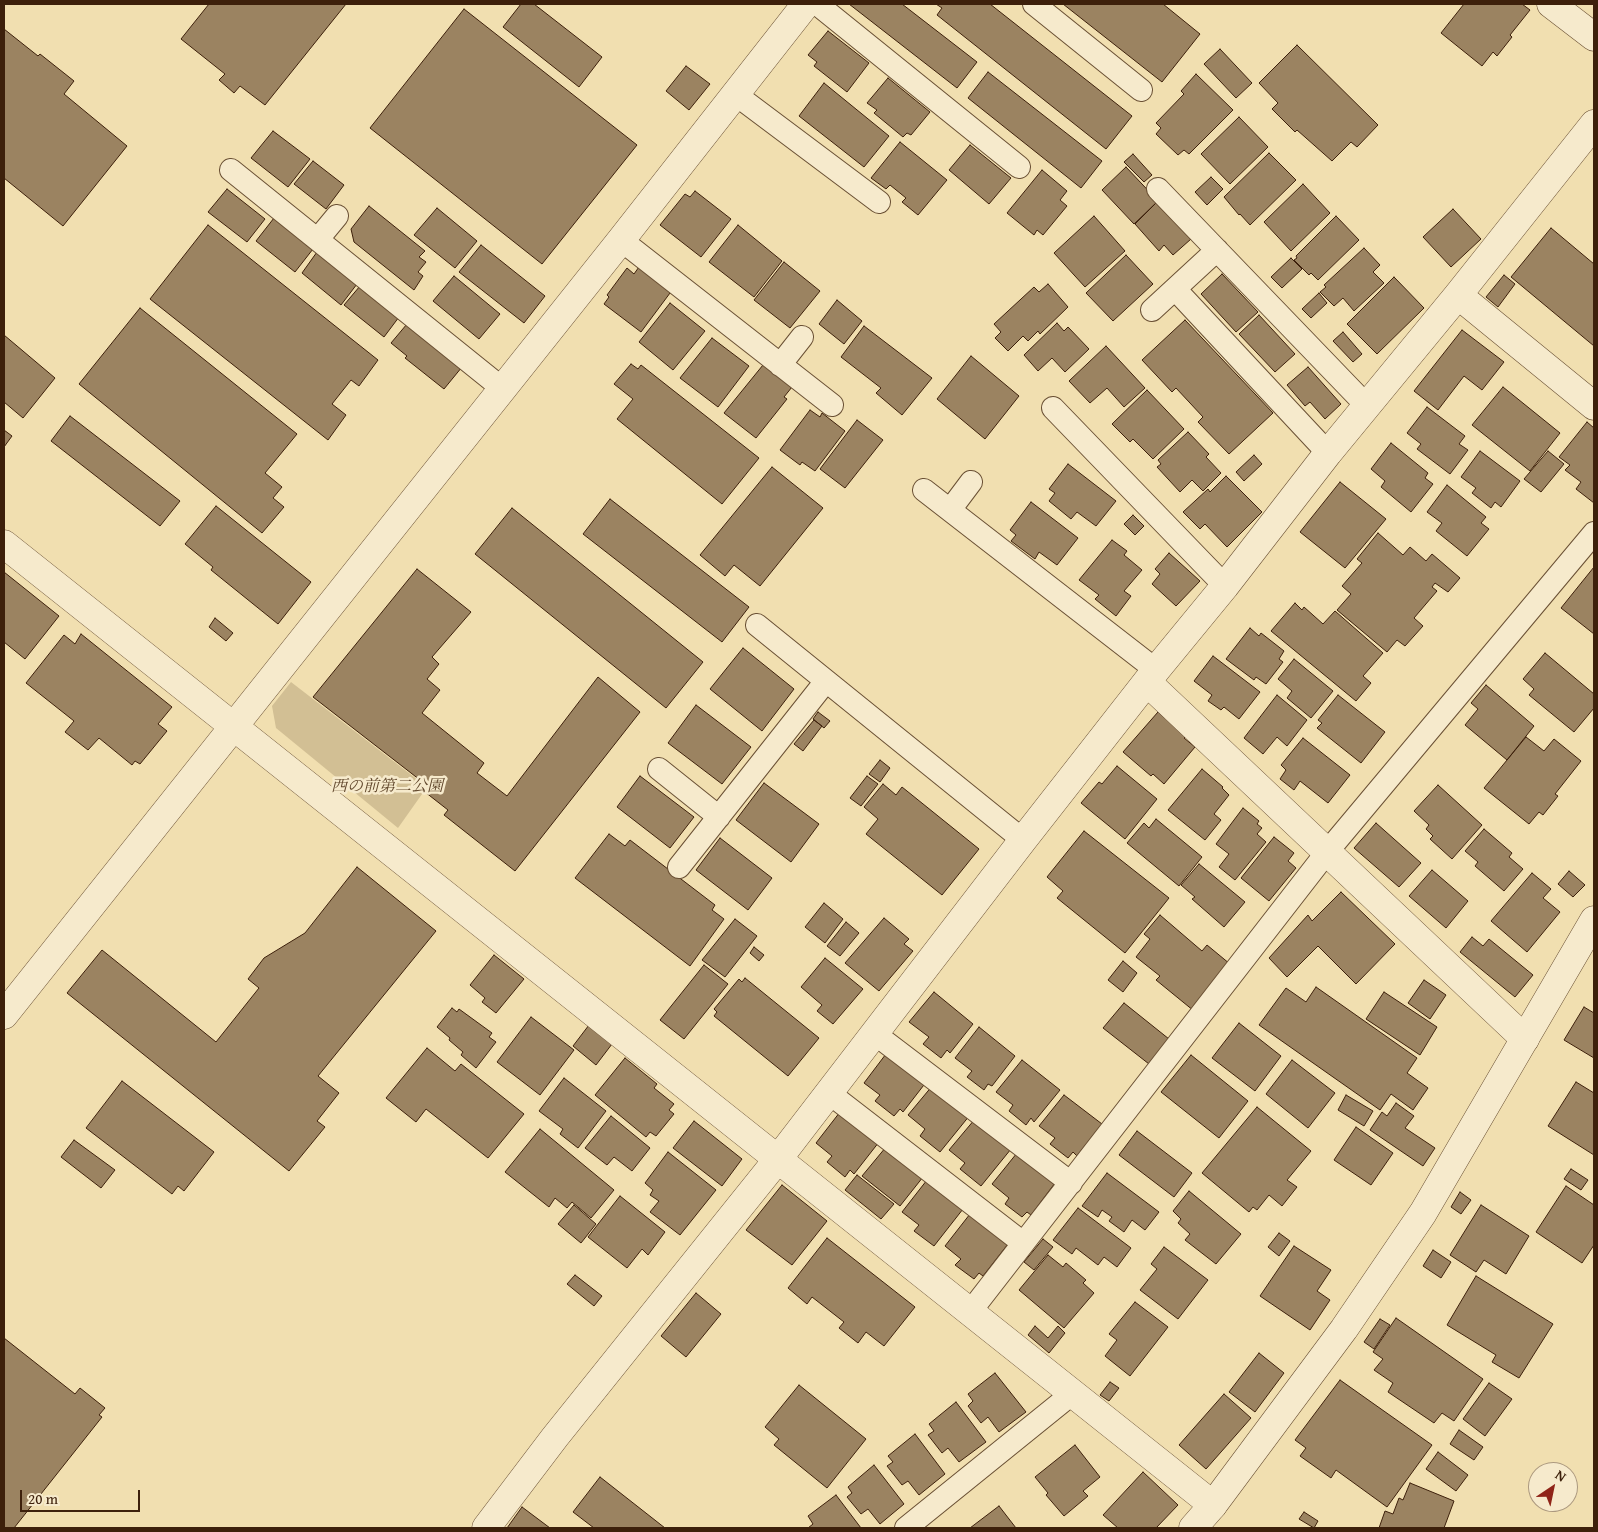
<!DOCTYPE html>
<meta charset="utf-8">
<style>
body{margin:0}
#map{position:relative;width:1598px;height:1532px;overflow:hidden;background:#f1dfb0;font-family:"Gentium Book Plus",serif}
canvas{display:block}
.frame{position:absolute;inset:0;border:5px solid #3d200b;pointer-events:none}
.north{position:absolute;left:1528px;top:1462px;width:50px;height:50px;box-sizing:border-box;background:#f6eacc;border:1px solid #ac997f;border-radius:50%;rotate:34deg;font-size:14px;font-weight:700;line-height:20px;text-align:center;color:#3d200b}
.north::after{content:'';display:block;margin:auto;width:18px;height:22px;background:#8f2418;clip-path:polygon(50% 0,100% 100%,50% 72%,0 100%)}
.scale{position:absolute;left:20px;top:1490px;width:120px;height:22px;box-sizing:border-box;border:2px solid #3d200b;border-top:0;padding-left:6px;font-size:15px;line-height:18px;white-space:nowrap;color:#3d200b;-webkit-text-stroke:4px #f6eacc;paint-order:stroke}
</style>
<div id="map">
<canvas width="1598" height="1532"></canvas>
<div class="frame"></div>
<div class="north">N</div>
<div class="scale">20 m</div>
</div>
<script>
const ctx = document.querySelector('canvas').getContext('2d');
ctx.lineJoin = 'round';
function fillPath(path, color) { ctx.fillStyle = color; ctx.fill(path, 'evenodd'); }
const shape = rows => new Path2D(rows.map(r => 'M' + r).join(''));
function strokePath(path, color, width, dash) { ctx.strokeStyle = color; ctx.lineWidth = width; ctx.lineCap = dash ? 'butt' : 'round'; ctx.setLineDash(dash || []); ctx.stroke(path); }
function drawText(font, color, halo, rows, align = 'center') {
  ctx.font = font + ' "Gentium Book Plus","Noto Serif JP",serif'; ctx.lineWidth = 5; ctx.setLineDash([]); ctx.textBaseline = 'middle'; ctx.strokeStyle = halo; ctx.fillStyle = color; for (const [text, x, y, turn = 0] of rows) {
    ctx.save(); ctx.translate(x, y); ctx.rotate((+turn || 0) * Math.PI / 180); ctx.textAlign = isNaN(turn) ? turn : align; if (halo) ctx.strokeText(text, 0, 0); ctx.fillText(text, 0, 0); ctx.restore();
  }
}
fillPath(shape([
 [291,682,427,787,398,828,276,728,272,706]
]), '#d2bf94');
const building = shape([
 [209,4,346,4,265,105,240,86,234,93,219,80,225,74,181,39,209,4],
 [521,4,534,4,602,57,579,87,503,27,521,4],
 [849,4,902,4,977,62,957,88,849,4],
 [936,4,990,4,1132,116,1106,149,937,15,942,8,936,4],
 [1063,4,1163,4,1200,34,1162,82,1063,4],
 [1464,4,1522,4,1530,10,1510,35,1512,37,1497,56,1493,52,1482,66,1441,33,1464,4],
 [464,9,637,145,542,264,370,128,464,9],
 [4,29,38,56,40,54,74,81,64,94,127,146,63,226,4,178,4,29],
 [828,31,869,63,847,92,814,66,817,62,808,55,828,31],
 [1297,45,1378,125,1357,147,1351,142,1332,161,1297,130,1295,132,1272,109,1278,103,1259,83,1297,45],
 [1220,49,1252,83,1236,98,1204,64,1220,49],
 [686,66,710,84,689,110,666,91,686,66],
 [988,72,1102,161,1081,188,968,98,988,72],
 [1196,74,1233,110,1189,154,1184,150,1178,155,1156,134,1161,128,1156,123,1184,94,1181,91,1196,74],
 [888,78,930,112,911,135,907,133,903,137,874,113,877,110,867,103,888,78],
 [824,83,889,136,864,167,799,116,824,83],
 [1239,117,1268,147,1230,184,1201,154,1239,117],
 [273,131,310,159,288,187,251,158,273,131],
 [900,142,947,180,918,215,902,202,906,198,890,185,886,189,871,178,900,142],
 [970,145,1011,178,989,204,949,170,970,145],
 [1269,153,1296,180,1250,225,1240,214,1239,215,1224,197,1269,153],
 [1133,154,1152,175,1144,182,1124,162,1133,154],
 [313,161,344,185,326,209,294,184,313,161],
 [1126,167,1158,201,1134,224,1102,190,1126,167],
 [1042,170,1067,191,1060,200,1067,206,1043,235,1037,230,1034,235,1007,213,1042,170],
 [1211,177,1223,189,1207,205,1195,192,1211,177],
 [1303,184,1330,213,1291,251,1264,222,1303,184],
 [227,189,265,219,247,242,208,212,227,189],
 [695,191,731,219,701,257,660,225,685,194,690,197,695,191],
 [1157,202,1191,239,1173,255,1164,245,1159,251,1135,224,1157,202],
 [369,206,425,251,419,257,426,262,418,272,423,276,414,290,354,242,351,229,369,206],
 [437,208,477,241,455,268,414,235,437,208],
 [1453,209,1481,239,1451,267,1423,237,1453,209],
 [1094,216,1125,251,1085,287,1054,253,1094,216],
 [1336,216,1359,240,1318,280,1311,273,1309,275,1294,260,1297,258,1296,256,1336,216],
 [274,218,313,249,295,272,256,241,274,218],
 [208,225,378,360,359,386,351,380,332,404,346,415,328,440,150,299,208,225],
 [738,225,782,261,754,297,709,262,738,225],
 [1551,228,1594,264,1594,346,1511,277,1551,228],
 [481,245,545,296,524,323,459,272,481,245],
 [1364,248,1380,265,1373,272,1384,283,1354,311,1343,298,1334,306,1320,292,1326,287,1324,285,1364,248],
 [317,252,357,284,341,305,302,273,317,252],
 [1126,255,1153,284,1113,321,1086,293,1126,255],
 [1291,258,1302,269,1282,288,1271,277,1291,258],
 [784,262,820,291,790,328,754,300,784,262],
 [641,264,673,289,641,332,604,304,609,297,607,295,627,268,634,274,641,264],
 [1222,274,1258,312,1236,332,1201,294,1222,274],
 [1504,275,1515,284,1498,307,1486,297,1504,275],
 [454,276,500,314,479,339,433,301,454,276],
 [1394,277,1424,308,1377,354,1347,324,1394,277],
 [1048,284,1068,307,1040,334,1038,331,1028,341,1023,336,1008,351,995,338,1001,332,994,324,1034,287,1039,292,1048,284],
 [360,286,399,317,384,337,344,305,360,286],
 [1319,293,1327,303,1311,318,1302,309,1319,293],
 [837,300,862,321,844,344,819,324,837,300],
 [670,303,705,331,673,370,639,342,670,303],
 [140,308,297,434,265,473,282,487,273,498,284,507,262,533,79,384,140,308],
 [1259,315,1295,354,1275,372,1239,334,1259,315],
 [1185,320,1273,413,1229,454,1198,422,1203,417,1176,388,1172,392,1142,360,1185,320],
 [1057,323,1064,331,1068,327,1089,349,1065,372,1052,358,1038,371,1024,355,1057,323],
 [407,324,462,367,444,389,405,358,407,356,391,343,407,324],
 [864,326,932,378,902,415,876,393,881,388,841,357,864,326],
 [1462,330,1504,362,1482,390,1464,376,1438,410,1414,391,1462,330],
 [1343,332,1362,354,1353,362,1333,341,1343,332],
 [4,335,55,378,23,418,4,402,4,335],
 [712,338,749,366,718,407,680,378,712,338],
 [1106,346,1145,388,1124,407,1107,388,1090,403,1069,381,1106,346],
 [971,356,1019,396,985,439,937,399,971,356],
 [631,364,638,369,641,365,759,458,722,504,617,419,633,399,614,384,631,364],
 [763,365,792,387,784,397,787,399,756,438,724,413,763,365],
 [1308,367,1341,404,1325,419,1310,402,1305,406,1287,385,1308,367],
 [1503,387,1560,433,1530,471,1472,425,1503,387],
 [1147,390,1184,429,1153,459,1133,439,1130,442,1112,424,1147,390],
 [1427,407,1465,436,1459,444,1468,450,1450,474,1417,449,1421,444,1407,433,1427,407],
 [810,410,820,417,822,413,845,431,815,471,802,462,800,465,780,450,810,410],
 [70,416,180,501,160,526,51,441,70,416],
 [857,420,883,440,845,488,820,469,857,420],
 [1587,422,1594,428,1594,503,1576,489,1581,482,1565,470,1570,465,1559,457,1587,422],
 [4,430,12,436,4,447,4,430],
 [1188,432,1209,454,1206,457,1221,473,1203,491,1192,480,1180,492,1157,467,1161,464,1158,460,1188,432],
 [1391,443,1428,473,1425,478,1433,484,1411,512,1381,487,1385,481,1371,469,1391,443],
 [1480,451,1520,481,1501,507,1495,502,1491,508,1472,493,1476,488,1461,477,1480,451],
 [1548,451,1564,464,1541,492,1524,479,1548,451],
 [1254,455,1262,464,1244,481,1236,472,1254,455],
 [1068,464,1116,501,1096,526,1077,512,1071,519,1049,501,1055,493,1049,489,1068,464],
 [772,467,823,508,760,586,734,565,725,576,700,555,772,467],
 [1226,476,1262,512,1227,547,1205,524,1200,529,1183,512,1208,489,1210,492,1226,476],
 [1340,482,1386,519,1345,568,1300,532,1340,482],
 [1447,485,1486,517,1481,523,1489,529,1467,556,1436,531,1442,523,1427,512,1447,485],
 [610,499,749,607,722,642,583,534,610,499],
 [1031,502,1078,538,1057,565,1039,552,1035,559,1011,541,1016,535,1010,530,1031,502],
 [216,506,311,582,278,624,211,570,213,567,185,544,216,506],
 [512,508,703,662,666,708,475,554,512,508],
 [1133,515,1144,526,1135,535,1124,524,1133,515],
 [1378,533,1403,555,1410,547,1426,561,1432,554,1460,578,1448,592,1435,583,1432,587,1437,591,1414,618,1423,626,1405,646,1397,640,1387,652,1337,610,1351,594,1342,586,1362,563,1357,559,1378,533],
 [1112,540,1127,551,1124,555,1142,570,1124,591,1131,596,1116,616,1095,599,1099,595,1079,580,1112,540],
 [1169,553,1200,581,1176,606,1152,584,1160,574,1155,569,1169,553],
 [1594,567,1594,634,1561,608,1594,567],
 [417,569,471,612,432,657,439,664,427,679,440,690,422,713,484,763,477,773,507,796,598,677,640,712,515,871,444,815,448,810,425,792,429,787,313,697,417,569],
 [4,572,59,616,25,659,4,642,4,572],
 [1295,603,1302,610,1304,607,1323,624,1335,611,1383,653,1363,676,1371,683,1356,701,1271,631,1295,603],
 [215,618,233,633,226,641,209,627,215,618],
 [1250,628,1259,636,1261,633,1284,651,1279,659,1283,662,1266,684,1256,677,1254,680,1226,659,1250,628],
 [81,634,172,707,158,724,167,731,140,764,135,761,132,765,99,738,88,750,65,732,74,721,26,683,64,635,75,644,81,634],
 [743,648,794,689,762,731,710,689,743,648],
 [1545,653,1594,694,1594,708,1574,732,1529,695,1534,689,1523,679,1545,653],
 [1213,656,1260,692,1239,719,1224,707,1221,710,1208,701,1212,695,1194,681,1213,656],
 [1294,659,1333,691,1311,718,1287,698,1292,691,1278,679,1294,659],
 [1486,685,1534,726,1507,760,1465,725,1478,709,1471,703,1486,685],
 [1277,695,1307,720,1287,746,1277,737,1263,754,1244,738,1277,695],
 [1338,695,1385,732,1361,763,1317,728,1322,723,1318,720,1338,695],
 [696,705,751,747,722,784,668,743,696,705],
 [818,712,830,721,824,728,813,719,818,712],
 [1158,712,1186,736,1184,738,1195,747,1164,784,1153,774,1151,776,1123,752,1158,712],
 [814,720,822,726,803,751,794,744,814,720],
 [1526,737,1544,751,1554,739,1581,761,1555,794,1558,796,1543,815,1539,812,1529,824,1484,788,1526,737],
 [1303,738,1350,775,1328,803,1300,781,1294,790,1280,779,1286,770,1281,765,1303,738],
 [880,760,890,768,880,782,869,774,880,760],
 [1117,766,1157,799,1125,839,1081,803,1099,782,1102,784,1117,766],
 [1202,769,1223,787,1222,788,1229,795,1214,814,1221,820,1205,840,1168,810,1202,769],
 [640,776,694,817,670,848,617,807,640,776],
 [867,776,878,784,861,806,850,798,867,776],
 [764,783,819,824,791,862,736,820,764,783],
 [883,784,896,795,902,787,979,849,942,895,866,834,878,819,864,807,883,784],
 [1438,785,1482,825,1452,859,1430,839,1433,836,1426,829,1429,825,1414,811,1438,785],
 [1243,808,1259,821,1257,824,1262,828,1257,834,1266,842,1235,880,1219,867,1229,854,1216,844,1243,808],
 [1156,819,1202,857,1179,886,1127,843,1144,823,1149,828,1156,819],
 [1376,823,1421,863,1399,887,1354,848,1376,823],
 [1484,829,1512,853,1509,857,1523,869,1504,891,1475,866,1478,862,1465,851,1484,829],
 [1084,831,1169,898,1125,953,1057,898,1063,891,1047,877,1084,831],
 [609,834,625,846,630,840,715,905,712,910,724,919,690,966,575,878,609,834],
 [1274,837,1294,853,1288,861,1296,868,1269,901,1241,878,1274,837],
 [720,838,772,878,748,910,696,870,720,838],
 [1199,864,1245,902,1224,927,1192,899,1195,897,1181,885,1199,864],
 [357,867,436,931,318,1076,339,1093,317,1121,325,1127,289,1171,67,993,102,950,216,1042,259,988,248,979,264,958,305,933,357,867],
 [1432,870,1468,901,1446,928,1409,896,1432,870],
 [1569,871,1585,885,1573,897,1558,884,1569,871],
 [1532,873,1551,889,1543,898,1560,912,1527,952,1491,921,1532,873],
 [1341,892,1395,944,1356,984,1318,946,1287,977,1269,958,1308,915,1312,921,1341,892],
 [824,903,843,919,825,943,805,927,824,903],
 [1160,915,1202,951,1207,945,1230,964,1194,1011,1156,980,1160,976,1136,957,1150,939,1144,934,1160,915],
 [884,918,909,939,904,944,913,951,879,991,845,963,884,918],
 [735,919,757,936,725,977,702,960,735,919],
 [846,922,859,933,840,956,827,946,846,922],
 [1472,937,1483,946,1489,939,1533,975,1515,997,1460,952,1472,937],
 [754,947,764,955,759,961,750,953,754,947],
 [494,955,524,979,496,1013,482,1002,485,998,470,985,494,955],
 [825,958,863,989,833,1024,817,1011,822,1005,801,987,825,958],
 [1123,961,1137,973,1123,992,1108,980,1123,961],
 [704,965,728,984,684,1039,660,1020,704,965],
 [745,978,819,1038,788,1076,714,1016,717,1012,714,1009,739,979,742,982,745,978],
 [1424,980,1446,995,1430,1019,1408,1003,1424,980],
 [1316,987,1417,1058,1407,1073,1428,1088,1413,1110,1391,1094,1380,1110,1259,1025,1286,988,1306,1002,1316,987],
 [934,992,973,1024,950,1053,947,1050,941,1058,923,1044,929,1037,909,1022,934,992],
 [1384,992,1437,1027,1420,1055,1366,1019,1384,992],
 [1124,1003,1169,1039,1149,1064,1103,1028,1124,1003],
 [1584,1007,1594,1013,1594,1058,1564,1040,1584,1007],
 [452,1008,457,1012,459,1009,492,1033,489,1037,496,1042,476,1068,461,1055,463,1052,449,1040,450,1038,437,1027,452,1008],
 [531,1017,574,1050,540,1095,497,1062,531,1017],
 [1239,1023,1281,1056,1255,1091,1212,1058,1239,1023],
 [589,1025,612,1044,596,1065,573,1046,589,1025],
 [979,1027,1015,1056,992,1086,988,1084,984,1090,967,1077,972,1071,955,1058,979,1027],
 [427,1048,455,1071,461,1064,524,1114,488,1158,426,1109,416,1122,386,1098,427,1048],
 [889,1050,927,1081,903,1112,900,1109,894,1116,875,1101,880,1095,864,1083,889,1050],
 [1191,1055,1248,1101,1219,1138,1161,1092,1191,1055],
 [625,1058,657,1084,654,1088,674,1104,669,1110,674,1114,656,1136,650,1132,646,1137,595,1095,625,1058],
 [1022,1060,1060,1090,1034,1122,1031,1118,1026,1125,1009,1111,1013,1105,996,1092,1022,1060],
 [1292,1060,1335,1093,1308,1128,1266,1094,1292,1060],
 [564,1078,606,1111,578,1148,560,1134,563,1129,539,1111,564,1078],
 [122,1081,214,1152,184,1191,178,1186,172,1194,86,1128,122,1081],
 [1576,1082,1594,1093,1594,1155,1548,1126,1576,1082],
 [933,1085,970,1115,940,1152,920,1136,925,1129,908,1115,933,1085],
 [1064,1095,1102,1124,1077,1156,1073,1152,1068,1158,1050,1144,1055,1138,1039,1126,1064,1095],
 [1346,1095,1373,1111,1364,1126,1338,1110,1346,1095],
 [1396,1103,1414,1116,1405,1128,1435,1148,1423,1166,1370,1130,1382,1112,1387,1116,1396,1103],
 [1257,1107,1311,1151,1287,1180,1297,1187,1282,1206,1269,1195,1257,1210,1253,1207,1249,1212,1202,1173,1257,1107],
 [840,1112,879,1142,854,1174,850,1170,845,1177,827,1162,832,1156,816,1143,840,1112],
 [611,1116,650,1148,632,1171,614,1157,607,1165,585,1148,611,1116],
 [975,1119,1011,1149,981,1186,960,1169,965,1163,949,1150,975,1119],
 [694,1121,742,1159,722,1186,673,1148,694,1121],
 [1356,1127,1393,1153,1371,1185,1334,1160,1356,1127],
 [540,1129,614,1190,591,1218,572,1202,567,1208,555,1198,549,1207,505,1172,540,1129],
 [1137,1131,1192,1173,1174,1197,1119,1155,1137,1131],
 [74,1140,115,1170,101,1188,61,1157,74,1140],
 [886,1147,923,1177,900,1206,862,1176,886,1147],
 [668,1152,716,1190,680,1235,650,1212,659,1201,650,1195,653,1190,645,1183,668,1152],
 [1017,1153,1055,1183,1031,1215,1027,1212,1022,1217,1005,1204,1009,1198,992,1184,1017,1153],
 [1571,1169,1588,1180,1581,1190,1564,1179,1571,1169],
 [1107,1173,1159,1212,1145,1230,1132,1220,1124,1232,1109,1221,1112,1217,1102,1210,1098,1217,1082,1206,1107,1173],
 [857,1175,894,1204,881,1219,845,1190,857,1175],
 [927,1180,963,1209,934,1246,914,1231,919,1225,902,1212,927,1180],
 [782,1185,827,1221,792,1265,746,1230,782,1185],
 [1566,1186,1594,1205,1594,1245,1582,1263,1536,1232,1566,1186],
 [1189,1191,1241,1234,1216,1264,1185,1240,1190,1234,1178,1223,1181,1219,1173,1211,1189,1191],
 [1460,1192,1471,1200,1461,1214,1451,1207,1460,1192],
 [620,1196,665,1232,648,1255,642,1249,627,1268,588,1237,620,1196],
 [574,1205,596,1224,581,1243,558,1224,574,1205],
 [1481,1205,1529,1236,1506,1274,1484,1260,1476,1272,1450,1255,1481,1205],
 [1078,1208,1131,1248,1117,1267,1104,1257,1098,1265,1076,1248,1072,1254,1053,1240,1078,1208],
 [970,1214,1008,1244,983,1276,979,1273,974,1279,955,1265,961,1259,945,1246,970,1214],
 [1279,1233,1290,1241,1279,1256,1268,1247,1279,1233],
 [827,1238,915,1307,884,1346,866,1332,858,1343,839,1328,844,1322,812,1297,807,1304,788,1288,827,1238],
 [1043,1239,1053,1247,1034,1270,1024,1262,1043,1239],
 [1294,1246,1331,1270,1317,1291,1330,1300,1310,1330,1260,1296,1294,1246],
 [1164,1247,1208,1280,1178,1319,1140,1290,1157,1269,1151,1264,1164,1247],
 [1433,1250,1451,1262,1441,1278,1423,1266,1433,1250],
 [1048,1255,1063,1267,1066,1263,1086,1280,1083,1283,1094,1293,1064,1328,1019,1290,1048,1255],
 [575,1275,602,1296,594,1306,567,1284,575,1275],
 [1476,1276,1553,1324,1519,1378,1492,1362,1496,1355,1447,1325,1476,1276],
 [696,1293,721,1314,686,1357,661,1336,696,1293],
 [1135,1302,1168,1327,1130,1376,1105,1356,1117,1340,1109,1334,1135,1302],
 [1396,1318,1483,1379,1454,1421,1442,1413,1434,1423,1388,1392,1393,1383,1374,1370,1383,1359,1373,1352,1396,1318],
 [1380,1319,1390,1325,1374,1349,1364,1342,1380,1319],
 [1035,1326,1048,1338,1058,1326,1065,1333,1049,1353,1028,1335,1035,1326],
 [4,1338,75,1394,80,1388,105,1408,99,1415,102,1417,14,1528,4,1528,4,1338],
 [1259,1353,1284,1373,1255,1412,1229,1392,1259,1353],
 [995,1373,1026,1412,999,1432,988,1417,981,1423,968,1406,973,1401,968,1394,995,1373],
 [1340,1380,1432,1445,1387,1507,1336,1470,1331,1478,1300,1456,1306,1448,1295,1440,1340,1380],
 [1110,1382,1119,1388,1109,1401,1100,1395,1110,1382],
 [1489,1383,1512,1399,1485,1436,1463,1419,1489,1383],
 [799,1385,866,1439,827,1488,774,1445,779,1439,765,1427,799,1385],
 [1224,1394,1251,1418,1206,1469,1179,1445,1224,1394],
 [956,1402,986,1442,959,1462,948,1448,942,1453,928,1435,934,1431,929,1424,956,1402],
 [1459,1430,1483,1447,1474,1460,1450,1444,1459,1430],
 [915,1434,945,1474,919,1495,908,1481,902,1485,887,1466,893,1462,888,1456,915,1434],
 [1075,1445,1100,1477,1083,1491,1088,1496,1064,1516,1046,1495,1048,1493,1035,1477,1075,1445],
 [1438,1452,1468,1475,1456,1491,1426,1469,1438,1452],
 [874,1465,904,1504,880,1524,868,1509,861,1514,847,1497,852,1493,848,1487,874,1465],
 [1143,1472,1178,1505,1156,1528,1118,1528,1103,1515,1143,1472],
 [600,1477,665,1528,594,1528,573,1512,600,1477],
 [1410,1483,1454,1501,1444,1528,1379,1528,1385,1511,1393,1514,1399,1498,1403,1500,1410,1483],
 [836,1495,861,1528,808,1528,813,1524,808,1516,836,1495],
 [999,1506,1016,1528,970,1528,999,1506],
 [522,1507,550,1528,507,1528,522,1507],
 [1304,1512,1318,1521,1314,1528,1299,1519,1304,1512]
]);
fillPath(building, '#9b8361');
strokePath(building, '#3d200b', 1);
const service = shape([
 [817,4,1019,167],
 [1034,4,1141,90],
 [735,94,879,202],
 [231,170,503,389],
 [1158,189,1367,406],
 [318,239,337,216],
 [621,240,832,405],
 [1175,289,1328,453],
 [1152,310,1217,250],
 [780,365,802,337],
 [1053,408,1225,586],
 [924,490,1156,670],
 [950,510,971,482],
 [757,625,1023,840],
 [659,769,719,817],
 [679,867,826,681],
 [875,1034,1071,1183],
 [829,1093,1023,1243],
 [970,1312,1327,852,1594,533],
 [906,1528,1073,1393]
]);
const minor = shape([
 [1551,4,1594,37],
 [1458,295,1594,406],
 [4,544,1213,1505],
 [1148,683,1525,1039],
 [4,1015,621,240,806,4],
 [486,1528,555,1437,778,1159,1023,840,1156,670,1225,586,1328,453,1458,295,1594,124]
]);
const tertiary = shape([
 [1193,1528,1213,1505,1344,1329,1423,1213,1594,920]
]);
strokePath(service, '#6a5034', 24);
strokePath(minor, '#6a5034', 29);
strokePath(tertiary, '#6a5034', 29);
strokePath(service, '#f6eacc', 22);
strokePath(minor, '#f6eacc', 28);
strokePath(tertiary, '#f6eacc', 28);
drawText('italic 16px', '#62482d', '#f6eacc', [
 ["西の前第二公園",387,787]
]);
</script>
